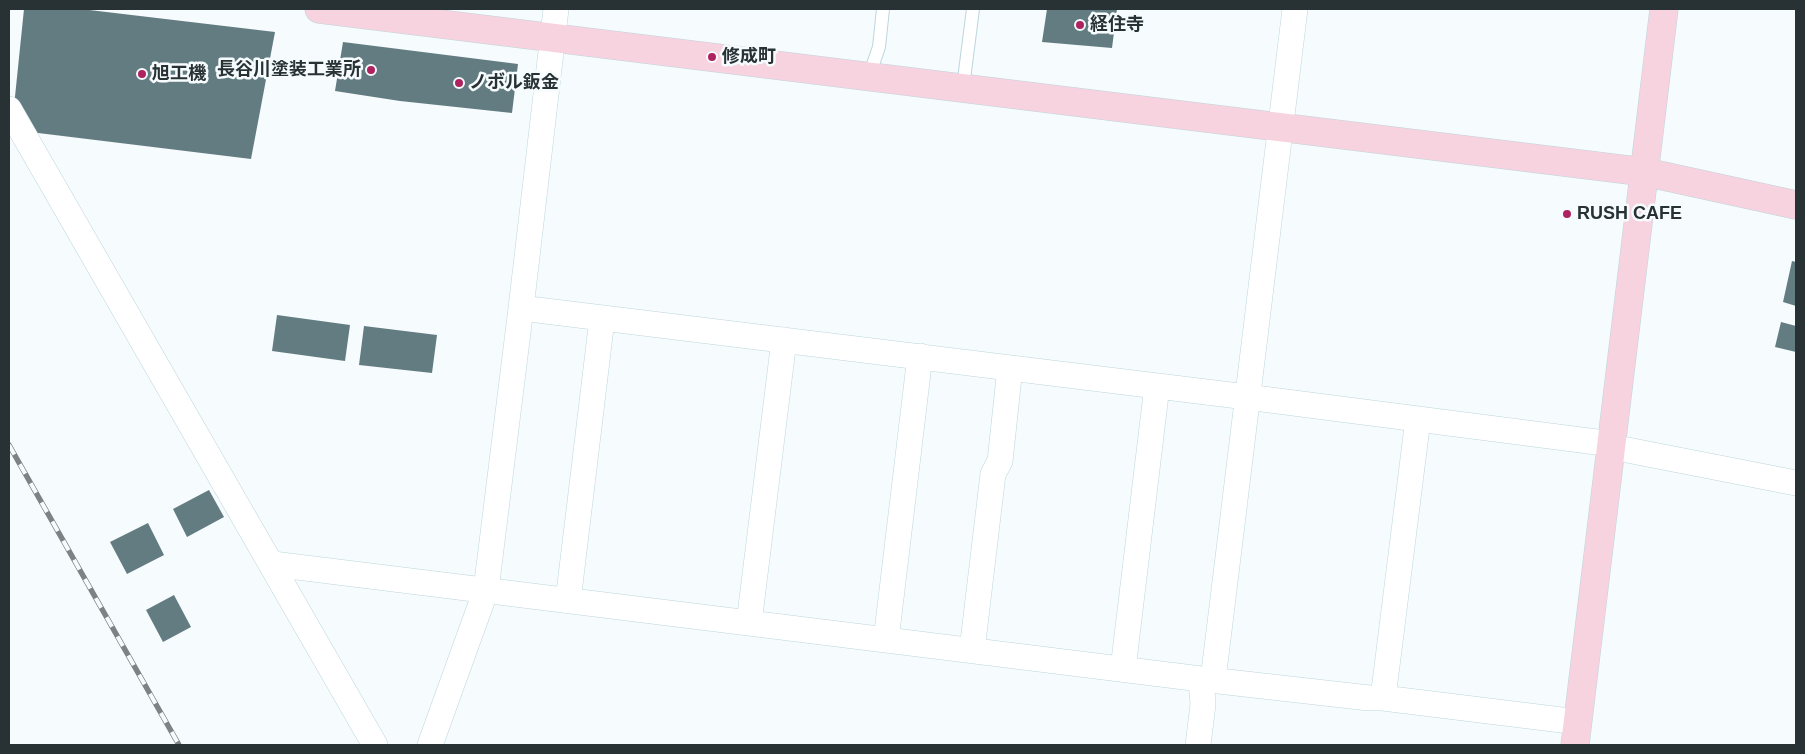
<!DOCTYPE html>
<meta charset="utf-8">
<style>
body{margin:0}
#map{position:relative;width:1805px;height:754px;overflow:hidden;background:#f6fbfd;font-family:Helvetica,sans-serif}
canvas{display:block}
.frame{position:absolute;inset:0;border:10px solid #283235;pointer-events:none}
</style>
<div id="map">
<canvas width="1805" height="754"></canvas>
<div class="frame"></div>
</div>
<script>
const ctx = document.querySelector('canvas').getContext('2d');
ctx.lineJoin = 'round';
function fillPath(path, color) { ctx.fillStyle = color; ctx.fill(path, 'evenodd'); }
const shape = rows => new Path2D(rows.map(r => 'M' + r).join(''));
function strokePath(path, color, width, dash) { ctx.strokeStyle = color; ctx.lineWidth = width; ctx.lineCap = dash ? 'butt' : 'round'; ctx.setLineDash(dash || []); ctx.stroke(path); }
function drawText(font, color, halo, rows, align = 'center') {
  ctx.font = font + ' Helvetica,"Noto Sans JP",sans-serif'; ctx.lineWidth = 5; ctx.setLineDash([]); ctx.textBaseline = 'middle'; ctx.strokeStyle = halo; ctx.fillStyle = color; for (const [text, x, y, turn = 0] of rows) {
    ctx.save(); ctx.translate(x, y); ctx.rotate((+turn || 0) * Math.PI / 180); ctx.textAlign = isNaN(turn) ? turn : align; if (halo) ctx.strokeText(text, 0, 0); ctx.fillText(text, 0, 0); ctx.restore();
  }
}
fillPath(shape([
 [24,9,81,9,275,32,251,159,30,132,13,116],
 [1047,9,1117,9,1112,48,1042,42],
 [343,42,518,64,512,113,400,101,335,91],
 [1792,261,1796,262,1796,306,1783,302],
 [277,315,350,325,345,361,272,351],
 [1781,322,1796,326,1796,352,1775,347],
 [364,326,437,335,432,373,359,365],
 [209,490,224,517,187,537,173,509],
 [148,523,164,555,127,574,110,542],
 [174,595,191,627,163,642,146,610]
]), '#637c82');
const lane = shape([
 [869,76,879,47,883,9],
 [963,87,973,9]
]);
const street = shape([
 [9,109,375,745],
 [521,308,1247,397,1612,444],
 [1612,447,1796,483],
 [273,564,1201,679,1369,698,1383,698,1578,722],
 [568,601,602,319],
 [749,623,784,340],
 [886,640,920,356],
 [972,650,993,474,1000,461,1010,368],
 [1123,669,1157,386],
 [1213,680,1295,9],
 [1383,698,1418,419],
 [430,745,486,590,521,308,556,9],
 [1198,745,1203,704,1201,679]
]);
const secondary = shape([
 [319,9,1645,172,1796,205],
 [1575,745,1664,9]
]);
strokePath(lane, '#bcd6dd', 14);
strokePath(street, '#bcd6dd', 26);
strokePath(secondary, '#bcd6dd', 29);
strokePath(lane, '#fff', 12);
strokePath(street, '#fff', 25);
strokePath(secondary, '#f7d2df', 28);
const rail = shape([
 [9,445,179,745]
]);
strokePath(rail, '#7b8385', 5.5);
strokePath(rail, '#f6fbfd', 4, [11]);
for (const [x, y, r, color] of [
 [1080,25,5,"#ae225f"],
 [712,57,5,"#ae225f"],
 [371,70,5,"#ae225f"],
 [142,74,5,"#ae225f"],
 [459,83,5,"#ae225f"],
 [1567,214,5,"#ae225f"]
]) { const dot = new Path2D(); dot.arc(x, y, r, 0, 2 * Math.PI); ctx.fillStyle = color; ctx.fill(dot); strokePath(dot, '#f6fbfd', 2); }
drawText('bold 18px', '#283235', '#f6fbfd', [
 ["経住寺",1090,25],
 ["修成町",722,57],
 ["長谷川塗装工業所",361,70,"right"],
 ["旭工機",152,74],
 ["ノボル鈑金",469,83],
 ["RUSH CAFE",1577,214]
], 'left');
</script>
